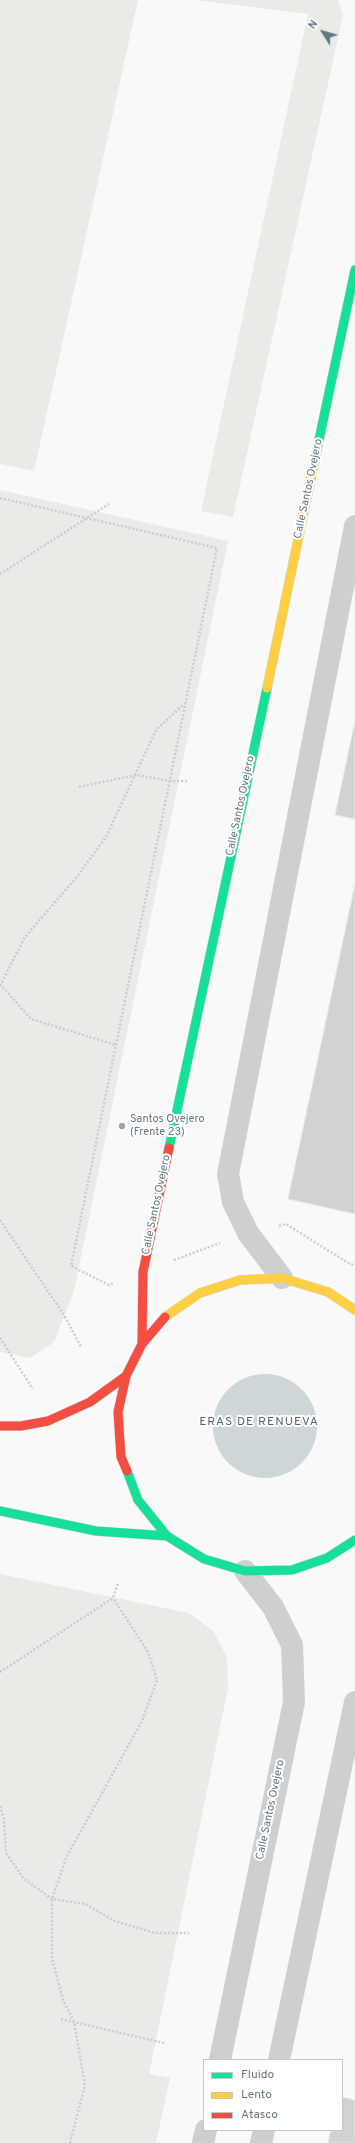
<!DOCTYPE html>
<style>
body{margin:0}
#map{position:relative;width:355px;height:2143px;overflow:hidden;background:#f9f9f9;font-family:Overpass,sans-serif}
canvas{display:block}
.legend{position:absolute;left:203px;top:2059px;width:140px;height:72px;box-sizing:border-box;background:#fff;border:1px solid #c1c8cd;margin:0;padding:5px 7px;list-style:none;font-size:12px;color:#657683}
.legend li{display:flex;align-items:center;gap:8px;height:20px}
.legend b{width:20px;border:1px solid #c1c8cd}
.north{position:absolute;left:303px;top:12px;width:40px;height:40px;-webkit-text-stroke:3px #fff;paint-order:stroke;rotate:307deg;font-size:11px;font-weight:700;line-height:16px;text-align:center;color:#657683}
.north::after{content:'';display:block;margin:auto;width:14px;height:18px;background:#657683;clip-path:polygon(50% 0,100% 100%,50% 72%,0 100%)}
</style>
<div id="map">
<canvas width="355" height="2143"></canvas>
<ul class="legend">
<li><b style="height:5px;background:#16e098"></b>Fluido</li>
<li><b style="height:5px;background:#ffcf43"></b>Lento</li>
<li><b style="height:5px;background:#f24e42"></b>Atasco</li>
</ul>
<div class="north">N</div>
</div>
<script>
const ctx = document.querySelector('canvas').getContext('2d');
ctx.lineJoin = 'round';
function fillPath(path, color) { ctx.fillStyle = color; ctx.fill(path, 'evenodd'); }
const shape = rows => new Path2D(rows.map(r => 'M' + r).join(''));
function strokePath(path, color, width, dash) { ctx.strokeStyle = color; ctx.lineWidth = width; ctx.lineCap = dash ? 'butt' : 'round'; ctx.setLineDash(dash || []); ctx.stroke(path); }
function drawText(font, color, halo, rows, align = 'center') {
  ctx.font = font + ' Overpass,sans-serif'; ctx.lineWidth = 4; ctx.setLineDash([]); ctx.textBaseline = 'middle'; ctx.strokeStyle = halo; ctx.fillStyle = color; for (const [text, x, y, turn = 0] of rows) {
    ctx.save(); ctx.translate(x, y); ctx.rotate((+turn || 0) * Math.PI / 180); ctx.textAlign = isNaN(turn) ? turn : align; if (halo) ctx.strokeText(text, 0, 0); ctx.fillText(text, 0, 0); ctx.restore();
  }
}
fillPath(shape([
 [0,0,138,0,34,471,0,464],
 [195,0,338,0,343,15,233,517,201,511,308,14],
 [0,490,228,541,74,1291,54,1342,30,1358,0,1352],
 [0,1574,189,1613,213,1631,227,1657,228,1688,149,2074,170,2078,156,2143,0,2143]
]), '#e8ebe6');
fillPath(shape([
 '213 1426a52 52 0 1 1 104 0a52 52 0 1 1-104 0Z'
]), '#ced6d9');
const building = shape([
 [355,721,355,819,335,815,355,721],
 [355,884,355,1214,288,1199,355,884],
 [342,2097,355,2100,355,2143,328,2143,331,2130,342,2130,342,2097]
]);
fillPath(building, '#d0d2d3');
strokePath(building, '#e8e8e8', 1);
const fast = shape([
 [316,454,355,270],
 [169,1148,267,688],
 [127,1471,138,1500,167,1536,204,1559,245,1571,292,1570,327,1558,355,1540],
 [0,1511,96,1531,167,1536]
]);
const slow = shape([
 [267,688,316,454],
 [165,1317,200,1293,240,1280,282,1278,328,1292,355,1310]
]);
const jam = shape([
 [142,1344,143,1272,169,1148],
 [0,1426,21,1426,48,1421,90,1402,126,1376],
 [127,1471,121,1457,118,1412,126,1376,142,1344,165,1317]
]);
strokePath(fast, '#d5d6d7', 10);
strokePath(slow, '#d5d6d7', 10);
strokePath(jam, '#d5d6d7', 10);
strokePath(shape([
 [0,498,217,548,71,1266,109,1285,114,1283],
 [0,574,109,504],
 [79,787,136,775,170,781,187,781],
 [0,984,31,1019,116,1045],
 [0,986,25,937,76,878,106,837,156,730,185,703],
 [0,1220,64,1315,81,1347],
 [279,1226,286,1224,350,1264,355,1265],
 [174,1260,220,1243],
 [0,1338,33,1389],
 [0,1672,113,1598,118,1583],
 [0,1806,4,1820,6,1853,24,1879,52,1899,85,1904,115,1921,155,1933,189,1933],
 [61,2019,164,2043],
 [70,2143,85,2085,74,2022,63,2000,52,1958,52,1899,67,1856,142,1721,157,1680,148,1652,113,1598]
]), '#cbcccd', 2.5, [2, 2]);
strokePath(shape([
 [282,1278,248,1233,233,1202,228,1174,355,526],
 [220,2060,294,1702,292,1645,273,1607,245,1571],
 [279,2060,355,1702],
 [203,2143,206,2130],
 [261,2143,264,2130]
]), '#cecfd0', 22);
strokePath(fast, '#16e098', 9);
strokePath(slow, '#ffcf43', 9);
strokePath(jam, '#f24e42', 9);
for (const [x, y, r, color] of [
 [122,1126,4,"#99a4ac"]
]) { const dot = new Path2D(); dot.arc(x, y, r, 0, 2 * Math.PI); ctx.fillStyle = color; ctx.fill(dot); strokePath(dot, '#fff', 1.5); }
drawText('11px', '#657683', '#fff', [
 ["Calle Santos Ovejero",309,489,-78],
 ["Calle Santos Ovejero",241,806,-78],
 ["Calle Santos Ovejero",157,1205,-78],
 ["Calle Santos Ovejero",271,1810,-78]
]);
drawText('11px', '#657683', '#fff', [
 ["Santos Ovejero",130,1120],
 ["(Frente 23)",130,1133]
], 'left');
ctx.letterSpacing = '1px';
drawText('12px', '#57646e', '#fff', [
 ["ERAS DE RENUEVA",259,1423]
]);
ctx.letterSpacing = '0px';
</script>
